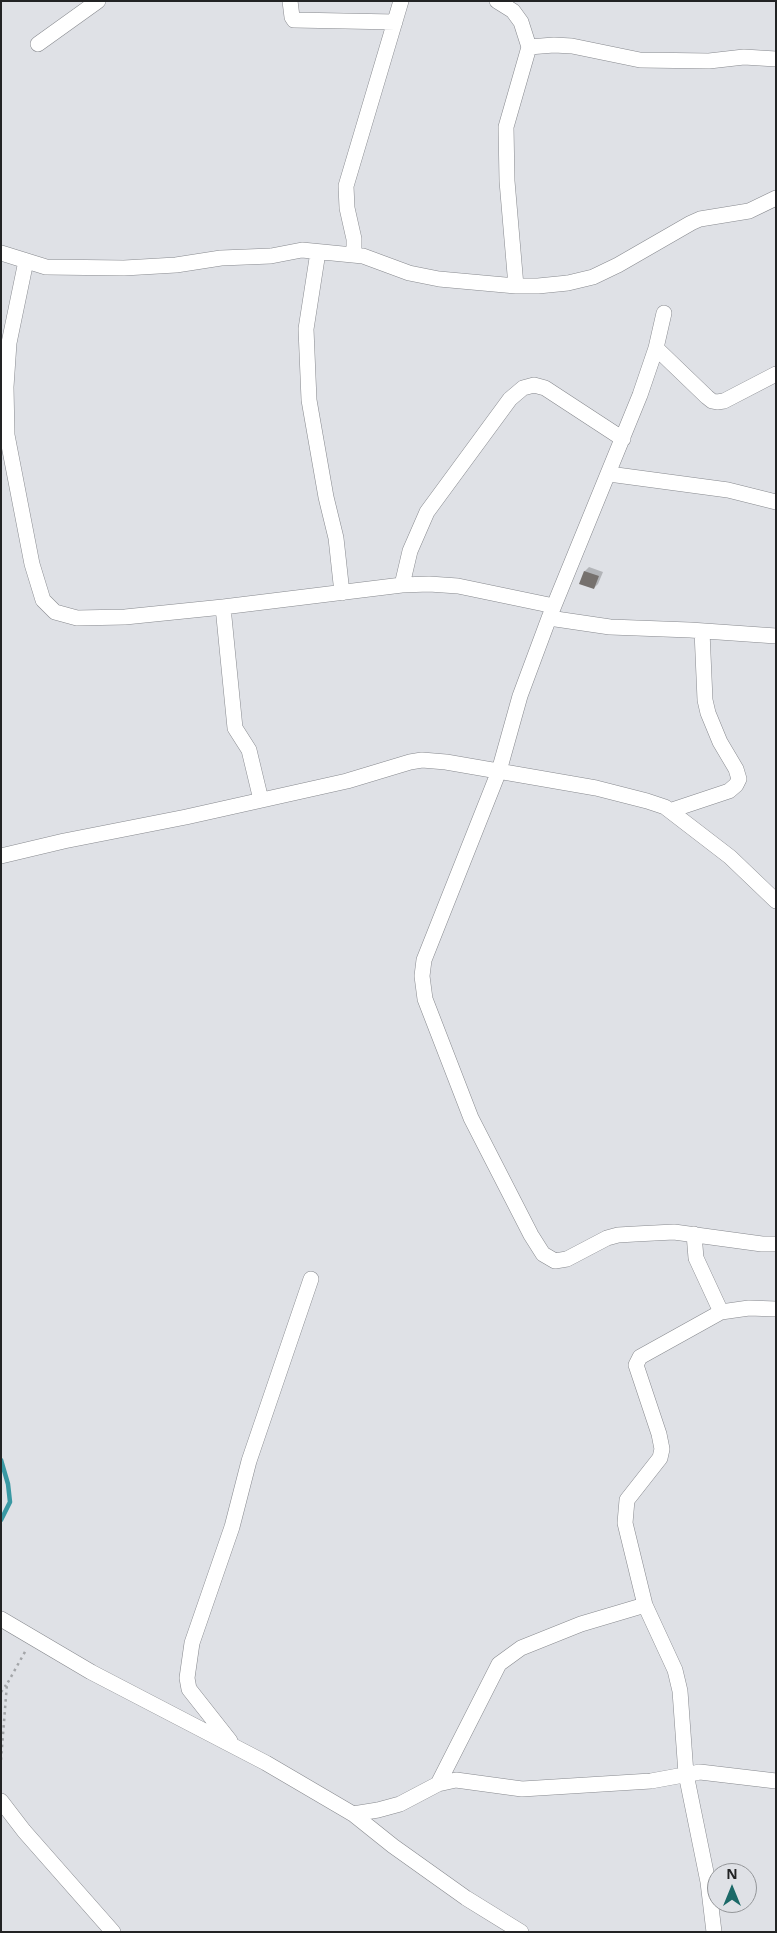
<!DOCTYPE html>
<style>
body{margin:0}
#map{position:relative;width:777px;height:1933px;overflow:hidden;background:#dfe1e6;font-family:"Open Sans",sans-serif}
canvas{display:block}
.frame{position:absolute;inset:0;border:2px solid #222324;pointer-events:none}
.north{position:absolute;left:707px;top:1863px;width:50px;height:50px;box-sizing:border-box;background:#dfe1e6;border:1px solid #939598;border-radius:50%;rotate:0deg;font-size:14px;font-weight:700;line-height:20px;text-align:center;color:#222324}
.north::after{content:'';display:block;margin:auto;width:18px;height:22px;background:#1c6968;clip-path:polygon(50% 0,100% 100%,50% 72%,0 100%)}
</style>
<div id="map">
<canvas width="777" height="1933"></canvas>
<div class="frame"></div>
<div class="north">N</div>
</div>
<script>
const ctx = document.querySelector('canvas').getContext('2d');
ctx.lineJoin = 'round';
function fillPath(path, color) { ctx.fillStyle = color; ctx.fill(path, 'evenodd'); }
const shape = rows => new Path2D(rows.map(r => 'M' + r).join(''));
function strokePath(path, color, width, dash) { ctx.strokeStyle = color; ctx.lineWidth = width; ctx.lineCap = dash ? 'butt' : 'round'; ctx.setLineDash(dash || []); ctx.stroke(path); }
fillPath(shape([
 [589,567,603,572,598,584,594,588,581,583,585,571]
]), '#0003');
strokePath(shape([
 [1,1460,8,1484,10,1502,1,1520]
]), '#3998a3', 4.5);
fillPath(shape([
 [584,571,599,576,594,589,579,584]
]), '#76716e');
const minor = shape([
 [290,1,292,17,294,20,395,22],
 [497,1,513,11,521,22,529,47,506,127,507,181,516,286],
 [38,44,98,1],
 [529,47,554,45,572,46,640,60,709,61,744,57,776,59],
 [318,252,306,329,309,400,326,497,336,538,342,593],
 [1,253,46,267,124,268,176,265,221,258,271,256,302,250,363,256,409,273,439,279,516,286,538,286,568,283,593,277,618,265,691,223,700,219,749,211,776,198],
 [354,254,354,239,347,208,346,186,401,1],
 [26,261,9,343,6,387,7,435,32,564,43,600,55,612,77,618,125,617,223,607,402,585,429,584,458,586,554,606],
 [664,313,656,348,640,395,549,618,520,696,499,771,424,960,422,976,425,999,471,1118,531,1235,543,1254,555,1261,567,1259,607,1238,618,1235,635,1234,674,1232,762,1244,776,1244],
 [656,348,707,397,712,401,717,402,724,401,776,374],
 [609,474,728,490,776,502],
 [402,585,410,551,427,512,510,399,523,388,534,385,545,388,623,439],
 [223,607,235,728,249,750,261,800],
 [549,618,610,627,690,630,776,636],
 [672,810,729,791,736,785,739,779,736,769,720,742,708,713,705,700,702,631],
 [1,856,64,841,186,817,347,781,410,762,422,760,446,762,596,788,647,801,665,807,730,857,776,901],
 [694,1234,696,1258,721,1312],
 [1,1619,91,1672,266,1763,353,1814,393,1846,466,1898,521,1932],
 [230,1741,189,1689,187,1678,192,1643,232,1527,249,1461,311,1279],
 [438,1784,499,1664,521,1648,581,1624,645,1605],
 [1,1801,24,1831,113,1932],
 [353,1814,378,1810,400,1804,438,1784,456,1780,522,1789,651,1781,700,1772,776,1781],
 [714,1932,708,1882,686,1774,680,1691,675,1670,645,1605,625,1523,627,1500,660,1458,662,1449,659,1434,636,1365,640,1357,721,1312,749,1308,776,1309]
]);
strokePath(minor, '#87898e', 16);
strokePath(shape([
 [1,1692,6,1685],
 [1,1760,7,1684,26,1650]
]), '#a3a5a8', 2.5, [2.5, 4]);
strokePath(minor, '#fff', 15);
</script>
